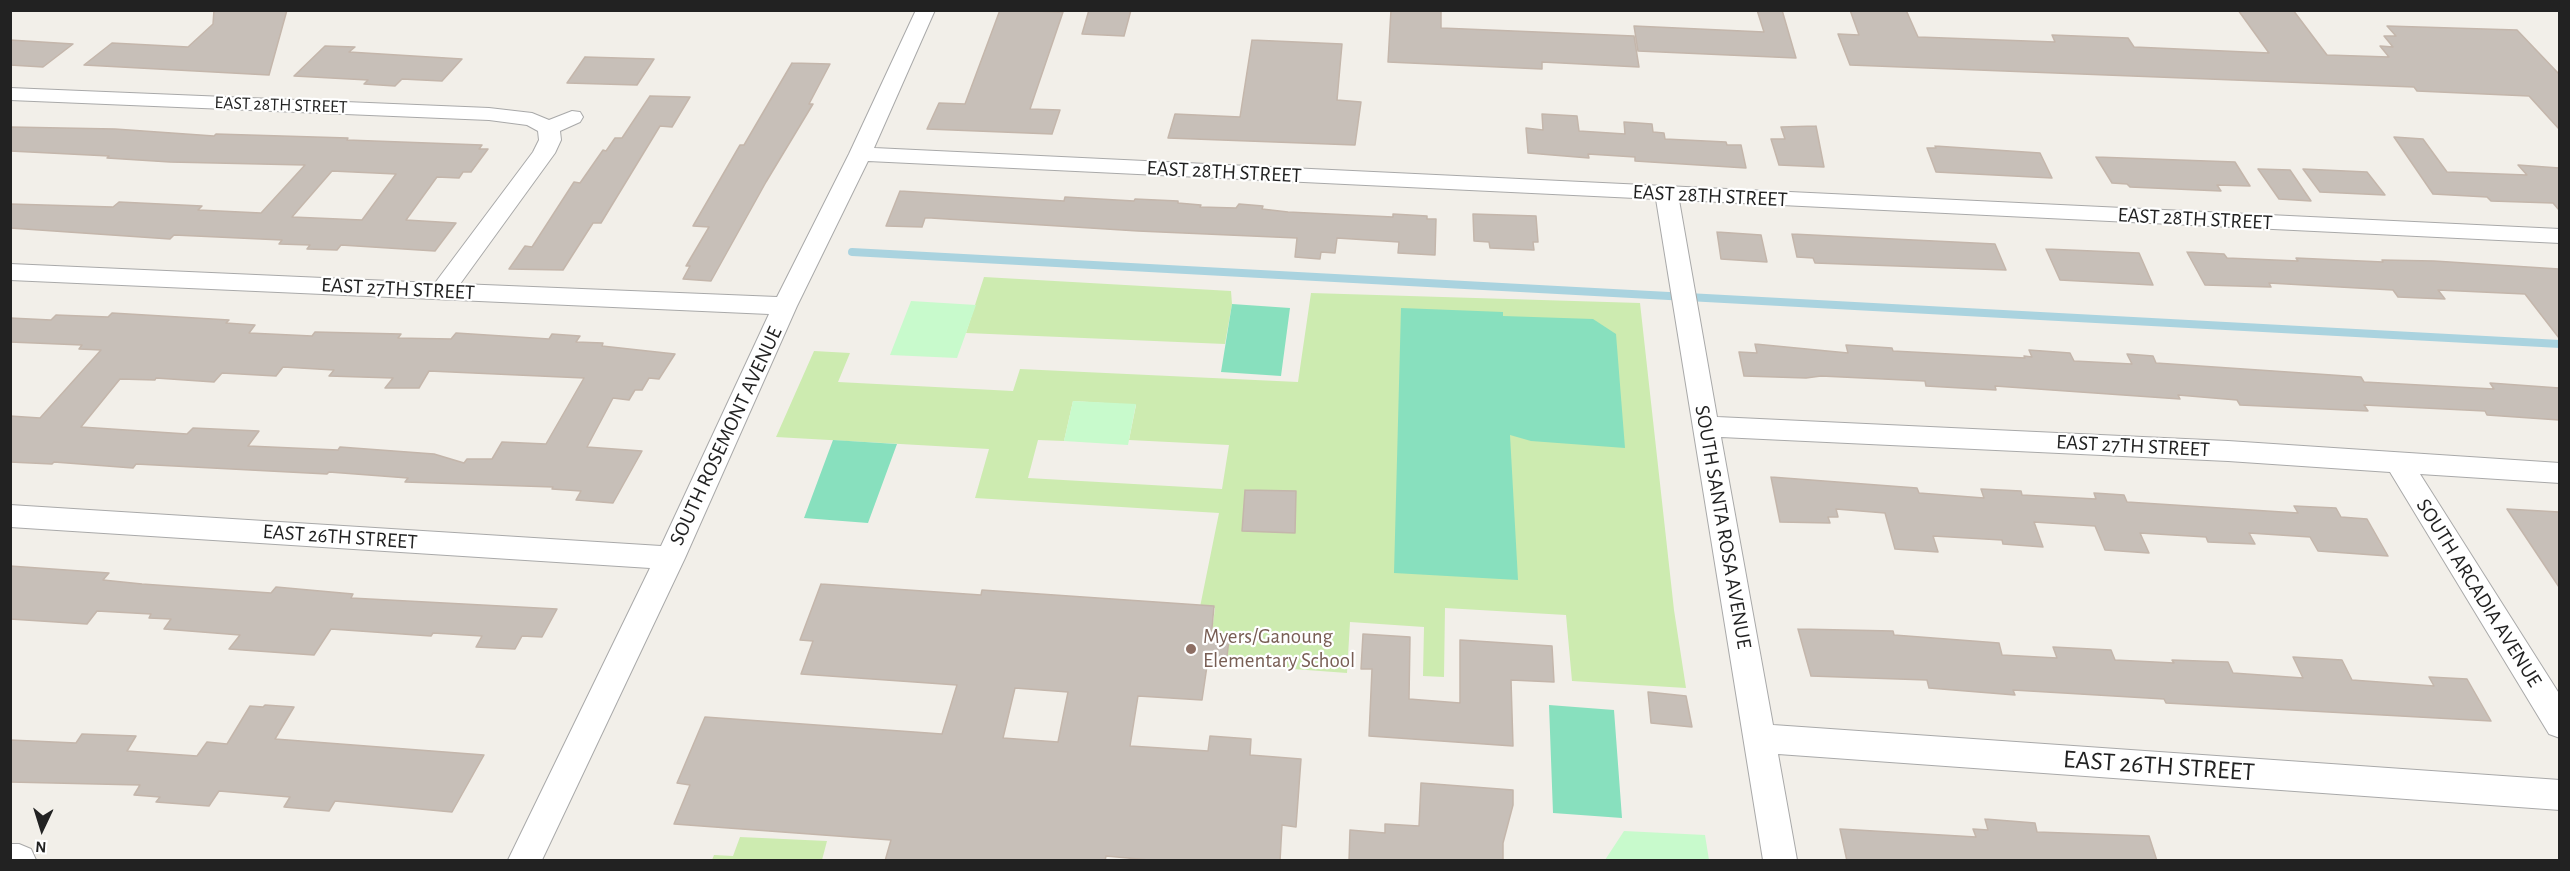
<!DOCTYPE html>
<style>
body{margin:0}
#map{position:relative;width:2570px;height:871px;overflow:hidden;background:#f2efe9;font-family:"Alegreya Sans",sans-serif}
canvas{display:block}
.frame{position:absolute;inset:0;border:12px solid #222;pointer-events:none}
.north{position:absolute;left:12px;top:799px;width:60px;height:60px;-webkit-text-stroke:4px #fff;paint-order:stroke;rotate:184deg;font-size:16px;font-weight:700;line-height:24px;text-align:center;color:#222}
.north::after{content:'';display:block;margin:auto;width:21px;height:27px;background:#222;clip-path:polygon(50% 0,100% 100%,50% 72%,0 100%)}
</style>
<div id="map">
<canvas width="2570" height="871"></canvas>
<div class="frame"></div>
<div class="north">N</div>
</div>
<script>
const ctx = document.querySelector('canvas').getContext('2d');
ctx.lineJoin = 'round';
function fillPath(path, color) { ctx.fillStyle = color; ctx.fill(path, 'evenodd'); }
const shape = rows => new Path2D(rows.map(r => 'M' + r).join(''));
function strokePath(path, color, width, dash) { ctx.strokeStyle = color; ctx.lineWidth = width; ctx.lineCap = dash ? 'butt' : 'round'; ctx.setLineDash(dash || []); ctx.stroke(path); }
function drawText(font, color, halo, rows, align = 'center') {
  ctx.font = font + ' "Alegreya Sans",sans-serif'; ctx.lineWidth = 4.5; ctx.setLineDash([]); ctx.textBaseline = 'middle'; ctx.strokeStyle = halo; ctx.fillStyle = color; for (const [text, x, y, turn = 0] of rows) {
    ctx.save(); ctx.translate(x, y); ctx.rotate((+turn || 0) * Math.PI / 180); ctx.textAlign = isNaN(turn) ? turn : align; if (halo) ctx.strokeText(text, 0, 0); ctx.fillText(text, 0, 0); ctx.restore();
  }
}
fillPath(shape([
 [984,277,1231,291,1232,304,1225,344,966,333],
 [1311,293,1640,303,1674,610,1686,688,1572,681,1566,615,1445,608,1444,677,1423,676,1424,627,1350,622,1347,673,1226,664,1229,640,1211,639,1215,608,1200,607,1219,513,975,498,989,449,776,437,814,351,850,353,838,382,1013,391,1020,369,1298,382],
 [1073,401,1136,405,1129,440,1229,445,1222,489,1028,478,1038,440,1064,441],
 [740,837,827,841,822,860,712,860,714,855,733,856]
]), '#cdebb0');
fillPath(shape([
 [911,301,976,305,957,358,890,355],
 [1073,401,1136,404,1128,445,1064,441],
 [1624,831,1705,835,1709,860,1605,860]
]), '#c8facc');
fillPath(shape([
 [1232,304,1290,308,1281,376,1221,372],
 [1401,308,1503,312,1503,316,1593,319,1616,334,1625,448,1531,441,1510,435,1518,580,1394,573],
 [833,440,897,444,868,523,804,518],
 [1549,705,1614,710,1622,818,1553,813]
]), '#88e0be');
strokePath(shape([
 [852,252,2560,344]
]), '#aad3df', 8);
const building = shape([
 [214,10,287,10,269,75,84,65,112,43,188,47,213,24,214,10],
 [1000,10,1063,12,1030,109,1060,110,1052,134,927,129,939,103,965,104,1000,10],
 [1089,10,1131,10,1124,36,1082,34,1089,10],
 [1391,10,1441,10,1441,28,1634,36,1639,67,1542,62,1542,69,1388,62,1391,10],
 [1757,10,1782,10,1796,58,1638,51,1634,26,1764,32,1757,10],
 [1850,10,1906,10,1918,37,2055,42,2052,35,2128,38,2134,47,2269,53,2238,10,2293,10,2327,55,2389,57,2380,46,2393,47,2384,36,2396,36,2387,26,2517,30,2559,74,2559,129,2529,96,2417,91,2414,87,1850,65,1838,34,1859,35,1850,10],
 [10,40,73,44,43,67,10,65,10,40],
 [1252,40,1342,44,1337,100,1361,102,1355,145,1168,138,1175,114,1240,117,1252,40],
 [325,46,355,47,349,52,462,59,442,81,402,79,395,86,364,84,368,80,294,76,325,46],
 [585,57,654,59,637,85,567,83,585,57],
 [792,63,830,64,809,104,813,104,766,182,711,281,683,279,690,266,686,266,709,227,693,226,740,145,744,145,792,63],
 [650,96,690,97,672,127,660,126,601,223,593,223,563,270,509,269,525,246,532,247,574,182,580,183,603,150,606,151,615,138,622,138,650,96],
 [1542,114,1577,116,1579,131,1625,134,1624,122,1652,124,1653,132,1664,133,1665,139,1726,142,1727,145,1741,145,1746,168,1635,161,1635,157,1588,154,1589,158,1528,153,1526,128,1543,130,1542,114],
 [1816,126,1824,167,1779,165,1771,139,1785,139,1781,127,1816,126],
 [10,127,115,129,214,136,216,134,348,138,347,140,482,145,479,149,488,149,471,172,463,172,459,178,437,177,406,220,456,223,435,251,341,245,337,250,307,249,310,245,279,244,282,240,174,235,170,239,10,228,10,204,113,207,119,202,202,206,198,210,261,213,305,165,170,162,107,158,109,156,10,151,10,127],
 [332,171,396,174,362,220,292,217,332,171],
 [2394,137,2423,139,2447,172,2527,175,2518,165,2559,168,2559,210,2553,203,2491,201,2487,197,2433,194,2394,137],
 [1935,146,2040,153,2052,178,1936,172,1927,148,1936,148,1935,146],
 [2096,157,2235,162,2250,186,2217,185,2221,191,2130,187,2127,184,2112,183,2096,157],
 [2258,169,2290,170,2311,201,2279,199,2258,169],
 [2303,169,2367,172,2385,195,2320,192,2303,169],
 [900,191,1064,201,1065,197,1134,201,1135,199,1178,201,1178,203,1201,205,1200,207,1236,208,1239,204,1263,206,1262,209,1288,212,1393,217,1393,214,1427,216,1427,219,1436,219,1435,255,1398,253,1399,242,1337,238,1335,253,1321,252,1320,259,1295,257,1297,238,1138,231,931,218,925,218,922,227,886,226,900,191],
 [1473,214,1536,216,1538,242,1533,242,1534,250,1490,248,1489,242,1474,241,1473,214],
 [1717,232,1761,235,1767,262,1721,259,1717,232],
 [1792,234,1995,244,2006,270,1815,263,1813,258,1797,257,1792,234],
 [2046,249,2139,253,2153,285,2060,280,2046,249],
 [2187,252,2224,254,2227,258,2298,261,2296,258,2383,262,2382,260,2434,261,2559,269,2559,338,2525,294,2438,290,2445,299,2398,297,2393,290,2269,283,2271,287,2205,285,2187,252],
 [112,313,229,320,226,323,255,325,249,333,312,336,315,332,401,334,398,338,451,339,456,333,549,339,552,334,580,336,576,342,603,343,602,346,675,354,659,379,649,378,642,390,635,390,629,400,613,398,587,447,642,451,613,503,576,500,581,491,552,489,553,487,405,482,408,478,329,472,327,474,136,464,133,468,54,462,52,464,10,462,10,416,40,418,101,350,79,349,82,345,10,342,10,318,51,320,56,315,108,317,112,313],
 [283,367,334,370,329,376,393,378,385,388,419,388,429,371,584,378,546,444,502,442,492,459,467,459,464,463,434,454,340,447,338,450,248,446,259,431,193,428,187,434,81,427,120,379,155,380,156,378,214,382,222,373,276,376,283,367],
 [1755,344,1848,353,1846,345,1892,348,1893,351,2025,358,2024,356,2032,357,2029,350,2070,353,2074,361,2132,364,2127,354,2153,356,2156,363,2361,377,2364,382,2494,389,2490,383,2559,388,2559,420,2487,415,2485,411,2364,405,2368,411,2240,405,2237,400,2178,395,2180,399,1995,386,1996,390,1926,386,1925,381,1821,376,1806,378,1744,376,1739,352,1757,353,1755,344],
 [1771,477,1917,488,1919,493,1984,498,1981,489,2021,491,2022,495,2096,499,2094,493,2124,495,2127,502,2298,513,2294,506,2336,508,2341,517,2367,519,2388,556,2318,551,2310,537,2249,533,2255,544,2208,542,2206,537,2140,533,2149,553,2105,550,2095,526,2034,522,2043,547,2003,544,2002,540,1933,536,1938,552,1895,549,1885,513,1836,509,1838,517,1828,517,1830,523,1780,522,1771,477],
 [1245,490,1296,491,1295,533,1242,531,1245,490],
 [2507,509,2559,512,2559,587,2507,509],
 [10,566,109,573,103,580,142,584,271,593,276,587,353,594,351,598,557,609,542,637,522,636,515,649,476,647,482,636,433,633,431,636,331,629,314,655,229,649,240,635,164,629,171,619,149,618,151,614,97,611,87,624,10,619,10,566],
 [821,584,981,595,982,590,1214,606,1211,639,1229,640,1226,664,1207,666,1202,700,1138,696,1130,746,1208,751,1210,736,1251,739,1250,755,1301,759,1296,827,1282,825,1280,861,1160,861,1106,856,1105,861,885,861,891,840,674,824,690,785,677,783,705,717,942,734,957,685,801,674,813,641,800,640,821,584],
 [1015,688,1068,692,1058,742,1003,738,1015,688],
 [1798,629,1893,631,1894,635,1999,643,2002,655,2057,658,2053,647,2111,650,2115,660,2174,663,2172,660,2228,662,2233,673,2303,678,2293,657,2342,660,2352,680,2434,686,2429,677,2467,679,2491,721,2166,703,2164,699,2013,690,2015,695,1929,688,1927,680,1811,676,1798,629],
 [1363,634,1410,637,1409,699,1460,703,1460,640,1552,646,1554,682,1511,680,1513,746,1369,736,1372,669,1361,669,1363,634],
 [1648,692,1686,696,1692,727,1651,723,1648,692],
 [265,705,294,707,275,739,484,755,452,812,335,801,329,811,284,807,290,797,219,791,209,806,156,802,160,797,134,795,140,785,10,782,10,740,76,743,82,734,136,736,127,751,197,756,207,742,227,744,250,706,263,707,265,705],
 [1421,783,1513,790,1513,805,1503,843,1503,861,1349,861,1350,830,1385,833,1385,824,1419,826,1421,783],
 [1985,819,2035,823,2037,832,2149,836,2157,861,1847,861,1840,829,1976,837,1973,829,1988,830,1985,819]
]);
fillPath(building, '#c7bfb8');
strokePath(building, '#c4b6ab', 1.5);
const street = shape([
 [916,10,935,10,874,148,2560,229,2560,243,1679,200,1717,417,2228,441,2560,463,2560,483,2420,474,2560,695,2560,738,2549,734,2390,472,2228,461,1721,437,1773,725,2560,780,2560,810,1778,754,1797,860,1763,860,1656,199,868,161,797,306,685,558,542,860,508,860,650,568,10,527,10,505,661,546,769,314,10,280,10,264,435,283,533,152,539,140,538,131,527,125,489,120,10,100,10,88,489,108,532,113,549,120,572,111,580,112,583,117,580,122,560,131,561,140,555,153,460,284,777,297,849,154,916,10],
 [10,844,19,844,31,849,36,860,10,860,10,844]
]);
strokePath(street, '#a9a9a9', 2);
fillPath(street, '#fff');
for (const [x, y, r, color] of [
 [1191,649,6,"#8d6e63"]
]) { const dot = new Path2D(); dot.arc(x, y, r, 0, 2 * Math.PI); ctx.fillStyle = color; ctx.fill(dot); strokePath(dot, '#fff', 2); }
drawText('18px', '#222', '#fff', [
 ["EAST 28TH STREET",281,105,2]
]);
drawText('21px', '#222', '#fff', [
 ["EAST 28TH STREET",1224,172,3],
 ["EAST 28TH STREET",1710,196,3],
 ["EAST 28TH STREET",2195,219,3],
 ["EAST 27TH STREET",398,289,3],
 ["SOUTH ROSEMONT AVENUE",726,436,-65],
 ["EAST 27TH STREET",2133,446,3],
 ["SOUTH SANTA ROSA AVENUE",1723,527,80],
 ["EAST 26TH STREET",340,537,4],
 ["SOUTH ARCADIA AVENUE",2479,593,58]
]);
drawText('21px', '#785e54', '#fff', [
 ["Myers/Ganoung",1203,637],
 ["Elementary School",1203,661]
], 'left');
drawText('26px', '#222', '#fff', [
 ["EAST 26TH STREET",2159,766,4]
]);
</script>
